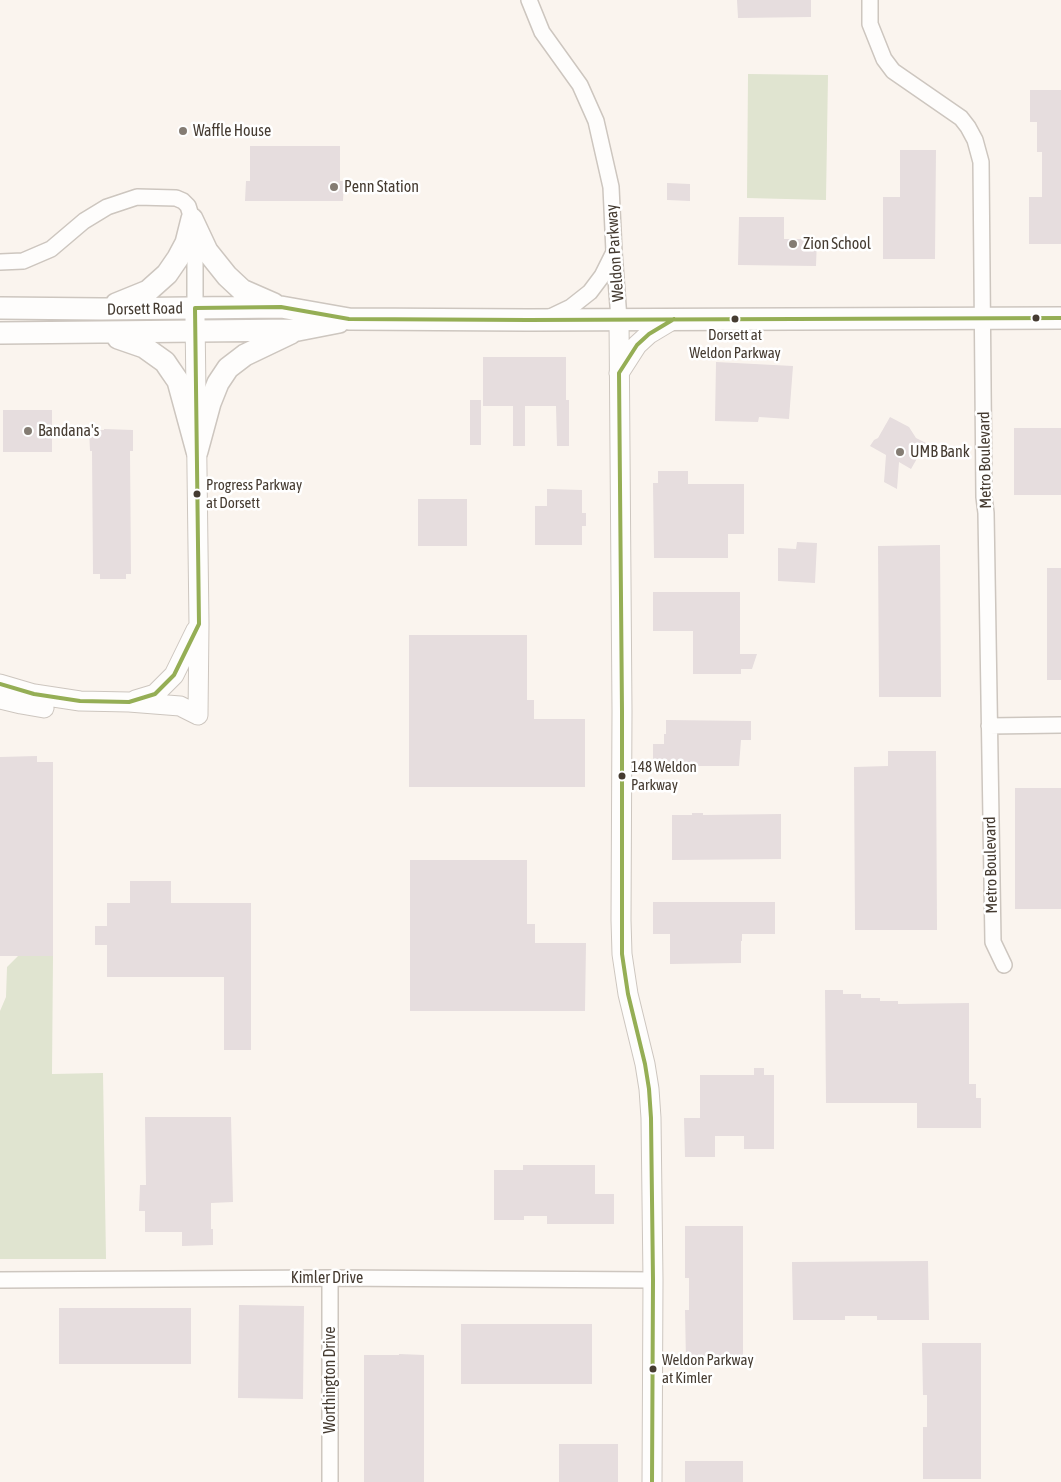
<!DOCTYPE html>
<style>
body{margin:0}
canvas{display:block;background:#faf4ee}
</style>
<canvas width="1061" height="1482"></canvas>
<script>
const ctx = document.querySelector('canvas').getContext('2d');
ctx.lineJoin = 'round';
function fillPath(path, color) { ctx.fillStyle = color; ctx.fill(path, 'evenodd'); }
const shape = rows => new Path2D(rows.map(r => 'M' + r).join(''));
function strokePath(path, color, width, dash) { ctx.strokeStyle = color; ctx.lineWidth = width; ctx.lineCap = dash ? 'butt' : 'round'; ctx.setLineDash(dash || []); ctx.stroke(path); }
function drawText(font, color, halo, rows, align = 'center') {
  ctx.font = font + ' "Asap Condensed",sans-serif'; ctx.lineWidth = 5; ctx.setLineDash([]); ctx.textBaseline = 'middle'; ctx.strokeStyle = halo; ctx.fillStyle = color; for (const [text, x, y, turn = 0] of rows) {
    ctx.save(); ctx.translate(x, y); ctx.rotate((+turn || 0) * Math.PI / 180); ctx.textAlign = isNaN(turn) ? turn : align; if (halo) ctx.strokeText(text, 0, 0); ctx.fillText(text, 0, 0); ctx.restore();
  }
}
fillPath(shape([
 [748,74,828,75,826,200,747,198],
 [18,956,53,956,52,1074,103,1073,106,1259,0,1259,0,1011,6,997,7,967]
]), '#e0e4d0');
fillPath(shape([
 [737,0,811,0,811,17,738,18],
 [1030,90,1061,90,1061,244,1029,244,1029,197,1042,197,1042,152,1037,152,1037,122,1030,122],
 [250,146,340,146,340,181,344,181,343,201,245,201,246,181,250,181],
 [900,150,936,150,935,259,883,259,883,197,900,197],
 [667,183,690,184,690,201,667,200],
 [739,217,784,217,784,239,817,239,816,266,738,265],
 [483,357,566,357,566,400,569,400,569,446,557,446,556,406,525,406,525,446,513,446,513,406,483,406],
 [716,362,793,366,789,419,759,417,758,422,715,421],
 [470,400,481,400,481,445,470,445],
 [3,410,52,410,52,452,3,452],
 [890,417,909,427,916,438,926,443,911,469,899,462,897,489,884,482,886,455,870,446,874,440,878,438],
 [1014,428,1061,428,1061,495,1014,495],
 [104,429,133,430,133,451,130,451,131,574,126,574,126,579,100,579,100,574,93,574,92,451,90,451,89,430,104,430],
 [658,471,688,471,688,484,744,484,744,534,728,534,728,558,654,558,653,483,658,483],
 [547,489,582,490,582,513,586,513,586,526,582,526,582,545,535,545,535,506,547,506],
 [418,499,467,499,467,546,418,546],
 [797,542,817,543,815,583,778,581,778,548,796,549],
 [940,545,941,697,879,697,878,546],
 [1047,568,1061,568,1061,680,1047,680],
 [653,592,740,592,740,654,757,654,752,669,741,669,741,674,693,674,693,631,653,631],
 [409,635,527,635,527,700,534,700,534,719,585,719,585,787,409,787],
 [666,720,751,721,751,740,741,740,739,766,653,766,653,744,664,744,664,734,666,734],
 [888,751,936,751,937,930,855,930,854,767,888,766],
 [37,756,37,762,53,762,53,956,0,956,0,757],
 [1015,788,1061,788,1061,909,1015,909],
 [692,813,703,813,703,815,781,814,781,859,672,860,672,815,692,815],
 [410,860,527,860,527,924,535,924,535,943,586,943,585,1011,410,1011],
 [130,881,171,881,171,903,251,903,251,1050,224,1050,224,977,107,977,107,945,95,945,95,926,107,926,107,903,130,903],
 [653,902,775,902,775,934,742,934,742,941,741,941,741,963,670,964,670,934,653,934],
 [825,990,843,990,843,994,861,994,861,998,880,998,880,1001,898,1001,898,1004,969,1003,969,1084,976,1084,976,1098,981,1098,981,1128,917,1128,917,1103,826,1103],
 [754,1068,764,1068,764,1075,774,1075,774,1149,744,1149,744,1136,715,1136,715,1157,685,1157,684,1118,700,1118,700,1075,754,1075],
 [145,1117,231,1117,233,1202,211,1203,211,1229,213,1229,213,1245,182,1246,182,1232,145,1232,145,1211,139,1211,140,1185,146,1185],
 [523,1165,595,1165,595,1194,614,1194,614,1224,547,1224,547,1216,524,1216,524,1220,494,1220,494,1170,523,1170],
 [685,1226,743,1226,743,1362,686,1362,685,1310,689,1310,689,1278,685,1278],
 [928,1261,929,1320,877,1320,877,1316,845,1316,845,1320,793,1320,792,1262],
 [239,1305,304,1306,303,1399,238,1398],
 [59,1308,191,1308,191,1364,59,1364],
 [461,1324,592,1324,592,1384,461,1384],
 [922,1343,981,1343,981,1479,923,1479,923,1427,927,1427,927,1395,923,1395],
 [399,1354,424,1355,424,1482,364,1482,364,1355,399,1355],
 [559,1444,618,1444,618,1482,559,1482],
 [685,1461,743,1461,743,1482,685,1482]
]), '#e6ddde');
const minor = shape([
 [529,0,542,32,580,85,596,121,611,187,614,252,619,319],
 [870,0,870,24,884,59,893,71,961,118,968,127,975,140,981,162,984,497,986,513,993,942,1004,965],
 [0,262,23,261,51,249,84,221,107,207,137,197,176,198,183,201,188,206,192,219,195,252,195,308],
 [548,318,571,307,590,292,602,276,613,254],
 [989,726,1061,725],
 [330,1278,330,1482],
 [0,1280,330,1278,653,1280]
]);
const tertiary = shape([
 [195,317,199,624,198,715],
 [619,319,622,711,621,920,622,954,628,994,645,1064,649,1089,651,1118,653,1280,652,1482],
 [619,373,637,345,649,334,674,319],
 [0,684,34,694,80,701,129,702,180,706,198,715],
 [0,699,21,704,44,708],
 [135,700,155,694,174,675,196,630]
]);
const secondary = shape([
 [192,219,207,251,227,276,242,290,274,304],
 [116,304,148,291,167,274,178,258,186,243,192,219],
 [0,308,101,309,281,307,349,319,528,320,1061,318],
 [0,333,298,330,339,322],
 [118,338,144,347,165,362,169,368,178,381,197,451],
 [197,451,210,403,218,383,228,368,245,355,291,333]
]);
strokePath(minor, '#cdc6bf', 18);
strokePath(tertiary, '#cdc6bf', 21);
strokePath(secondary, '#cdc6bf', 24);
strokePath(minor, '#fefdfc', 15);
strokePath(tertiary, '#fefdfc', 19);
strokePath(secondary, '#fefdfc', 21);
strokePath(shape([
 [0,684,34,694,80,701,129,702,155,694,174,675,199,624,195,308,281,307,349,319,528,320,1061,318],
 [652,1482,653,1280,651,1118,649,1089,645,1064,628,994,622,954,622,711,619,373,637,345,649,334,674,319]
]), '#95ae55', 4);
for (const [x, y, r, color] of [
 [183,131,5,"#847c73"],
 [334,187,5,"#847c73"],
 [793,244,5,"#847c73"],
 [1036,318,4.5,"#453b31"],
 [735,319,4.5,"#453b31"],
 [28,431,5,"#847c73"],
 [900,452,5,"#847c73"],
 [197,494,4.5,"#453b31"],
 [622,776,4.5,"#453b31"],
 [653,1369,4.5,"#453b31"]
]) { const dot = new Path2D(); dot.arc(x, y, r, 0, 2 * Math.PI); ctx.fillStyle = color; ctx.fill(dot); strokePath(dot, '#fff', 2); }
drawText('15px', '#453b31', '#fff', [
 ["Dorsett at",735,335,"center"],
 ["Weldon Parkway",735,353,"center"],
 ["Progress Parkway",206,485],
 ["at Dorsett",206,503],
 ["148 Weldon",631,767],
 ["Parkway",631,785],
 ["Weldon Parkway",662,1360],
 ["at Kimler",662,1378]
], 'left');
drawText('16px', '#453b31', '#fff', [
 ["Waffle House",193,131],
 ["Penn Station",344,187],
 ["Zion School",803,244],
 ["Bandana's",38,431],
 ["UMB Bank",910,452]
], 'left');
drawText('16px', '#453b31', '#fff', [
 ["Weldon Parkway",615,253,-94],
 ["Dorsett Road",145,309,-1],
 ["Metro Boulevard",985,460,-91],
 ["Metro Boulevard",991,865,-91],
 ["Kimler Drive",327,1278],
 ["Worthington Drive",330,1380,-90]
]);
</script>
